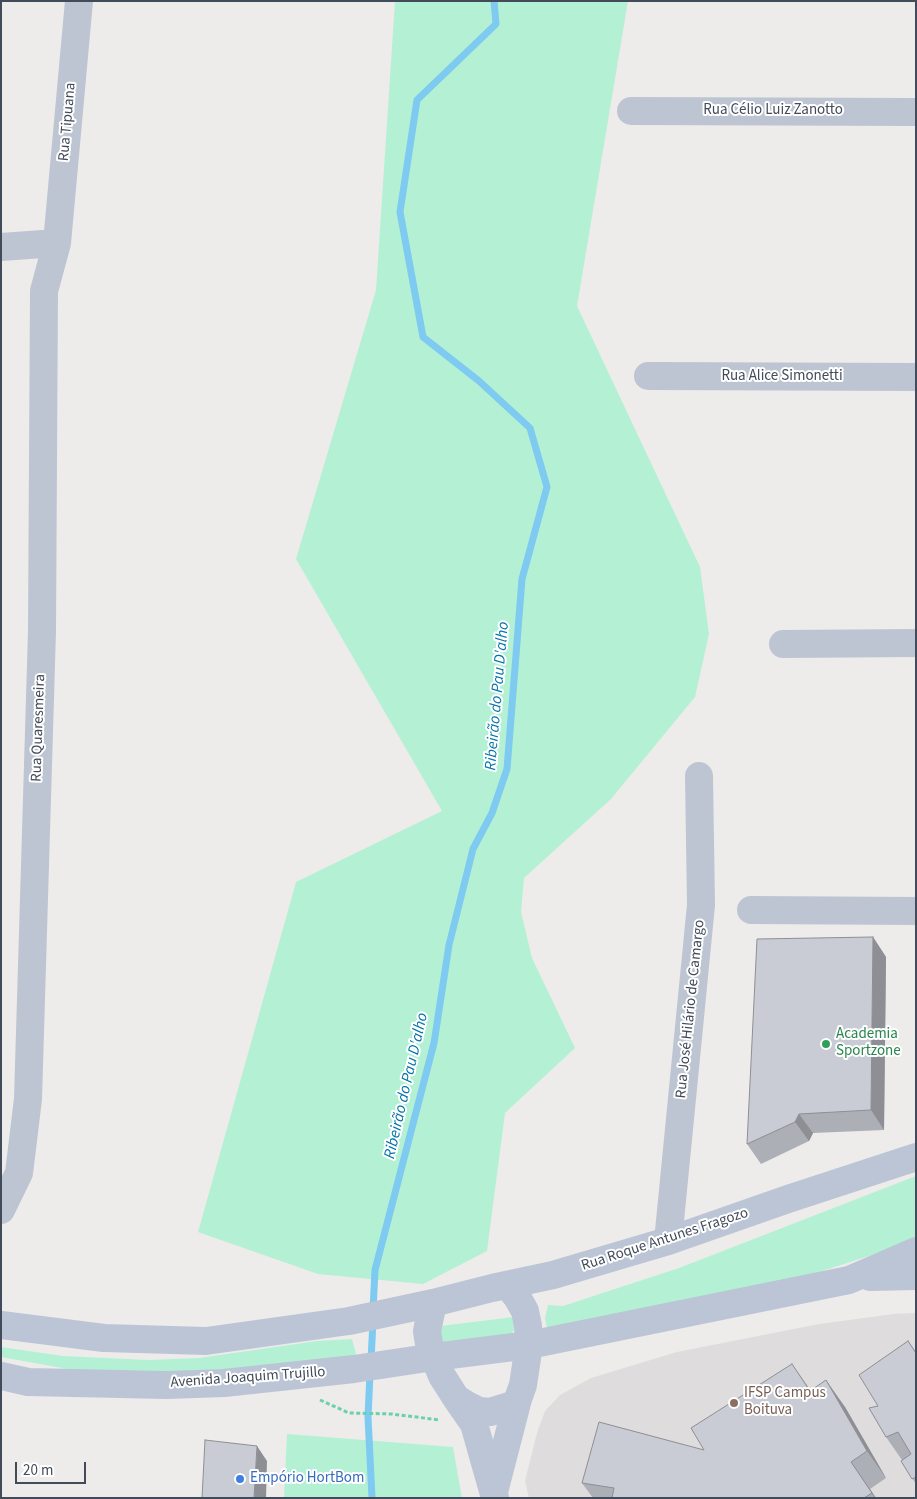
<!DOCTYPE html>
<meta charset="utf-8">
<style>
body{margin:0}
#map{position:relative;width:917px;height:1499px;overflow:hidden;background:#eeebeb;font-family:"Source Sans 3",sans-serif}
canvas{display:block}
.frame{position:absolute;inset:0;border:2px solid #424b59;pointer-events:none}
.scale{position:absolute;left:15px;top:1462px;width:71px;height:22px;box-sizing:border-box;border:2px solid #424b59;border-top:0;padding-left:6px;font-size:15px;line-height:18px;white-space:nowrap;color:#424b59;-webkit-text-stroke:4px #fff;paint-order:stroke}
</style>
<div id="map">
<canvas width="917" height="1499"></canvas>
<div class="frame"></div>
<div class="scale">20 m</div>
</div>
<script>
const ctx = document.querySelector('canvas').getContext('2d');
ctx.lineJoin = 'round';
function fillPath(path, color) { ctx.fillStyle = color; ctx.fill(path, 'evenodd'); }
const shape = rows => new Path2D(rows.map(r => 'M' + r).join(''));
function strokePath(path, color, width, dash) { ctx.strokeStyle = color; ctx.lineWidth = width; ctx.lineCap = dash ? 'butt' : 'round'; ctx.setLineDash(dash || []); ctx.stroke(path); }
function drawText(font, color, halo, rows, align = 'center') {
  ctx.font = font + ' "Source Sans 3",sans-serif'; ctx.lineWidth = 4; ctx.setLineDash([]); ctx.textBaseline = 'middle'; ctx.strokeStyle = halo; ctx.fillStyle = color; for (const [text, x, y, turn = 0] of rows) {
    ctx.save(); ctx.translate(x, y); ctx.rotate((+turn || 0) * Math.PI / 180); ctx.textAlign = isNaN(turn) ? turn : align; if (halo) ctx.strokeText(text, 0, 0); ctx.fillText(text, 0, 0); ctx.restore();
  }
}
fillPath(shape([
 [916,1313,916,1498,529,1498,525,1481,537,1433,545,1411,560,1395,591,1378,677,1352,819,1324,894,1314]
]), '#dfdcdd');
fillPath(shape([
 [395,1,628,1,577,306,700,567,709,634,695,697,611,799,524,878,521,912,532,958,575,1048,505,1113,487,1251,423,1284,318,1274,198,1232,296,882,442,811,296,559,376,290],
 [916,1176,916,1239,909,1243,754,1293,547,1328,545,1318,548,1305,563,1306,679,1268],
 [514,1317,515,1328,510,1336,443,1348,440,1326],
 [352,1339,357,1358,169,1374,73,1370,1,1357,1,1347,63,1356,149,1360,199,1358,317,1341],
 [287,1434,453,1447,462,1498,284,1498]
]), '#b4f1d4');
strokePath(shape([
 [373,1310,375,1270,434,1043,449,945,473,849,492,813,507,769,522,579,547,487,530,428,479,381,423,337,400,212,417,100,496,24,494,1],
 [371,1360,373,1321],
 [370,1373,368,1417,372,1498]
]), '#7ecaf1', 7);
strokePath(shape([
 [320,1400,349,1413,392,1414,440,1420]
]), '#6ad1ac', 3, [4, 2.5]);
strokePath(shape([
 [631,111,916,112],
 [1,247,57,243],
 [648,376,916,377],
 [783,644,916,643],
 [751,910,916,911],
 [1,1210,19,1173,28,1099,42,631,44,291,57,243,79,1],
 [668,1241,701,905,699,776]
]), '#bdc5d2', 28);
strokePath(shape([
 [870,1277,916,1276],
 [433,1303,427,1331,429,1344,442,1376,456,1398,467,1405,479,1411,490,1412,513,1405,518,1399,523,1385,529,1345,528,1326,525,1311,517,1297,507,1285],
 [1,1325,104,1338,206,1341,349,1321,433,1303,492,1288,553,1275,668,1241,788,1199,916,1157],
 [1,1376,28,1382,166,1385,224,1383,354,1369,434,1357,529,1345,849,1280,916,1251],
 [456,1398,474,1424,495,1498],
 [494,1492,518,1399]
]), '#bcc5d6', 28);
fillPath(shape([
 [873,937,886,957,884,1130,813,1133,809,1141,761,1164,747,1144],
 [908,1341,916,1352,916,1484,901,1461,902,1460,886,1437],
 [811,1390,845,1407,886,1478,870,1489,876,1498,593,1498,582,1483,704,1450]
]), '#adafb6');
fillPath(shape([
 [873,937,886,957,884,1130,871,1110],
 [799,1114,813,1133,809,1141,795,1122],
 [792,1364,811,1391,810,1391],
 [826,1380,845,1407,886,1478,867,1451],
 [257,1446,267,1461,266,1498,254,1498],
 [851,1462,876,1498,875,1498]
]), '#8d8f94');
const building = shape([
 [873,937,871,1110,799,1114,795,1122,747,1144,757,939,873,937],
 [908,1341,916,1353,916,1477,912,1479,901,1461,911,1454,898,1432,886,1437,869,1408,878,1406,859,1375,908,1341],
 [792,1364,810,1391,826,1380,867,1451,851,1462,872,1493,864,1498,612,1498,614,1488,582,1483,599,1422,704,1450,691,1428,792,1364],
 [205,1440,257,1446,254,1498,202,1498,205,1440]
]);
fillPath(building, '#c9ccd4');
strokePath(building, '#8d8f94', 1);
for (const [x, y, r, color] of [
 [826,1044,5,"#2e9e5b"],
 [734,1403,5,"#8d6e63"],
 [240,1479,5,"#3f7fe0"]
]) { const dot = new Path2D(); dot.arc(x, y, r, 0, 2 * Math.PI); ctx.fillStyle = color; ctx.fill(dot); strokePath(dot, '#fff', 2); }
drawText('15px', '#424b59', '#fff', [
 ["Rua Célio Luiz Zanotto",773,111],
 ["Rua Tipuana",68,122,-85],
 ["Rua Alice Simonetti",782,377],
 ["Rua Quaresmeira",39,728,-88],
 ["Rua José Hilário de Camargo",691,1009,-84],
 ["Rua Roque Antunes Fragozo",665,1240,-18],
 ["Avenida Joaquim Trujillo",248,1378,-4]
]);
drawText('15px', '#27864d', '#fff', [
 ["Academia",836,1035],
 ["Sportzone",836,1052]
], 'left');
drawText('15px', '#785e54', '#fff', [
 ["IFSP Campus",744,1394],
 ["Boituva",744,1411]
], 'left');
drawText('15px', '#366cbe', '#fff', [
 ["Empório HortBom",250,1479]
], 'left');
drawText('italic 16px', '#0372ac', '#fff', [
 ["Ribeirão do Pau D'alho",498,696,-85],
 ["Ribeirão do Pau D'alho",407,1086,-77]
]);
</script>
